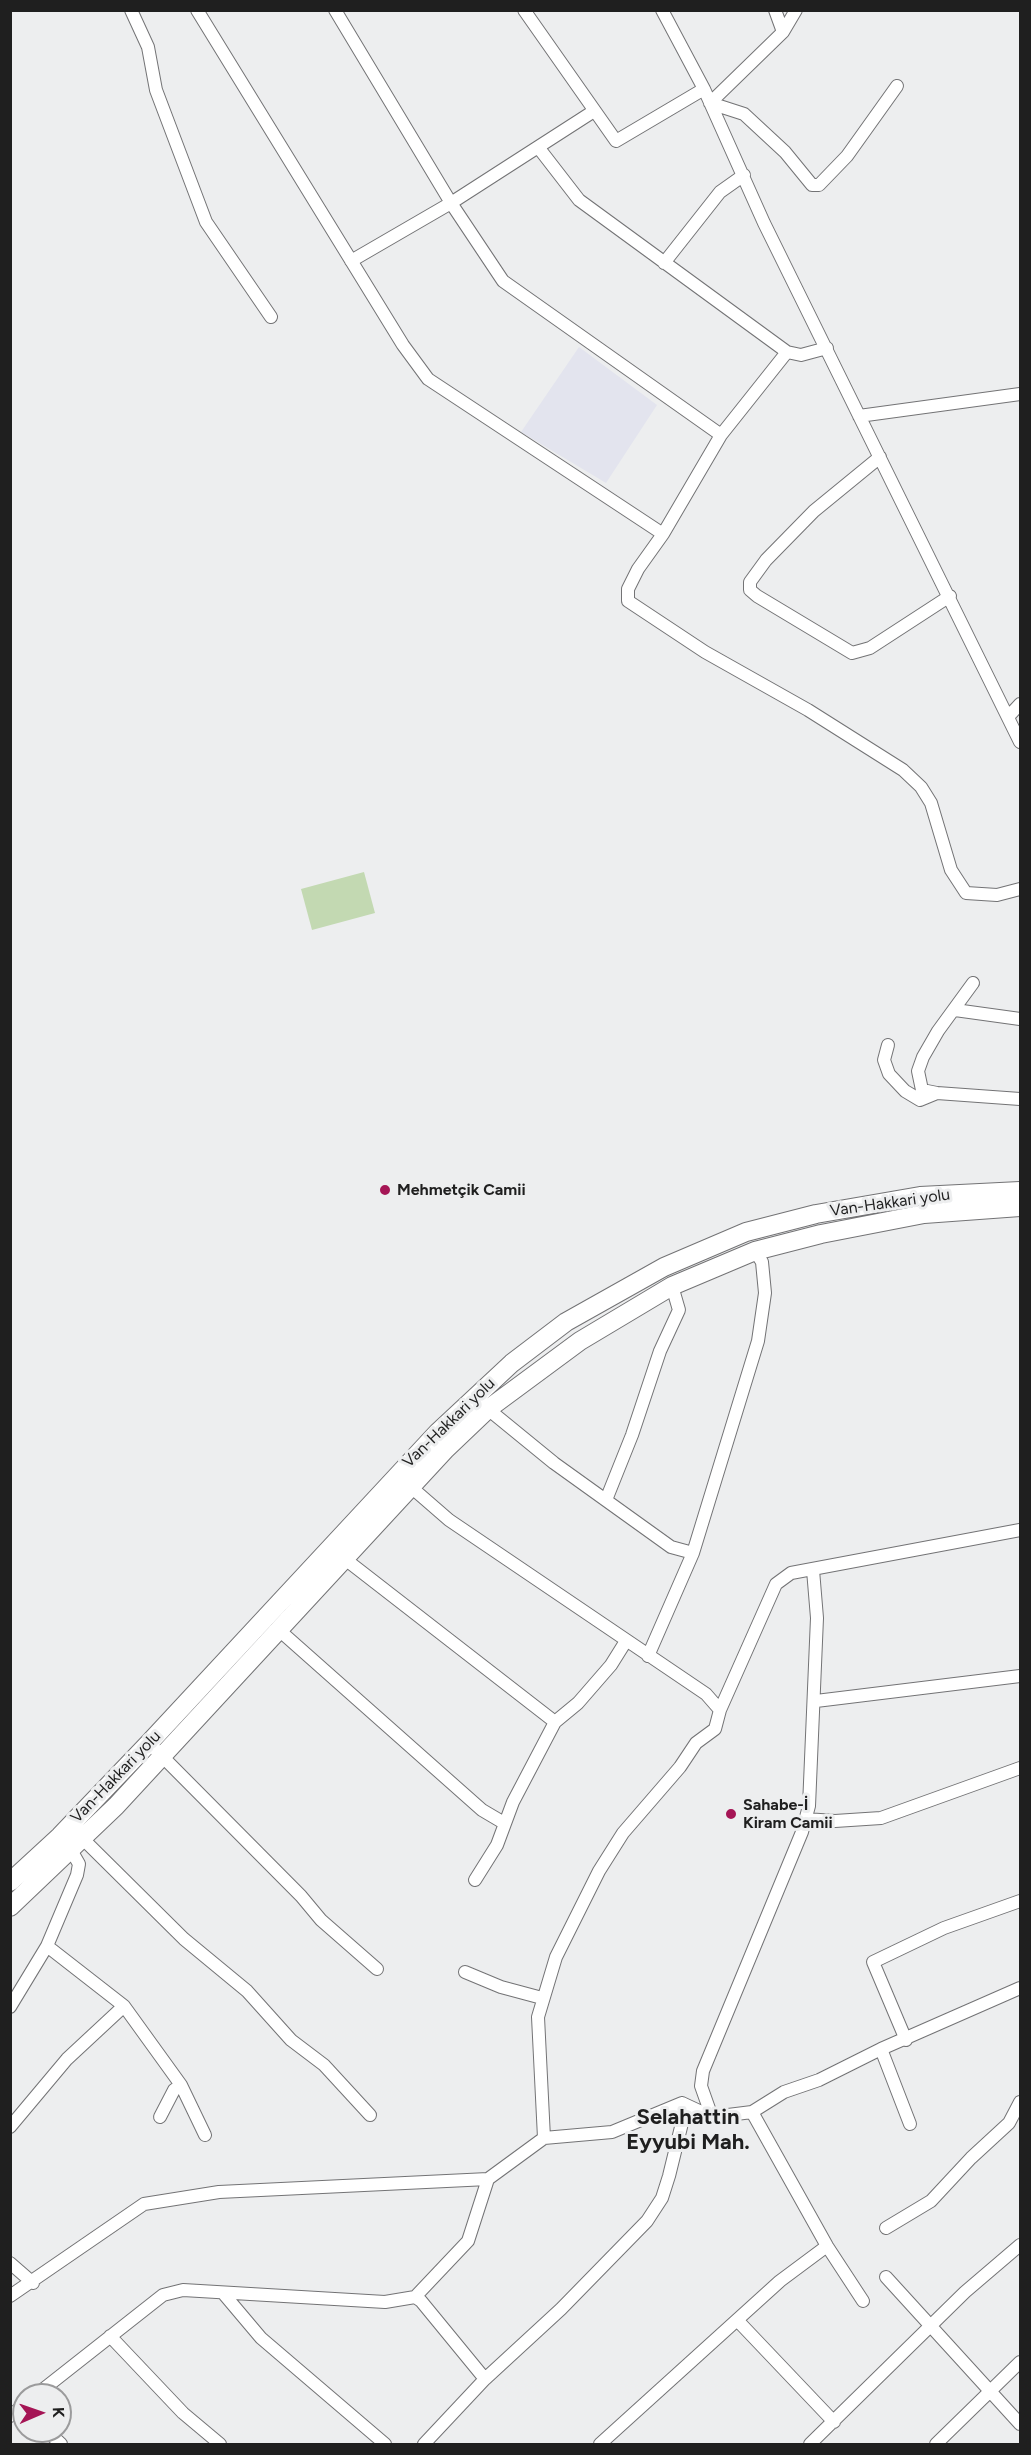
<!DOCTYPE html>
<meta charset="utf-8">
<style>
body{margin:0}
#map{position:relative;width:1031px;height:2455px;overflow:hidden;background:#edeeef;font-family:Figtree,sans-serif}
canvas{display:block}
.frame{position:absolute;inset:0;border:12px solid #1f1f1f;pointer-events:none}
.north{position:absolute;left:12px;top:2383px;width:60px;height:60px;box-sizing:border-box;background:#edeeef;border:2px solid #9b9b9c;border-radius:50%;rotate:88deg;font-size:16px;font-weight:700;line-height:24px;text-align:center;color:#1f1f1f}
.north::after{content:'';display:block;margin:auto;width:21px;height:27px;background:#a51555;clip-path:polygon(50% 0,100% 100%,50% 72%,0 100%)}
</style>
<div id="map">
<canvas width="1031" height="2455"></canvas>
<div class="frame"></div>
<div class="north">K</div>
</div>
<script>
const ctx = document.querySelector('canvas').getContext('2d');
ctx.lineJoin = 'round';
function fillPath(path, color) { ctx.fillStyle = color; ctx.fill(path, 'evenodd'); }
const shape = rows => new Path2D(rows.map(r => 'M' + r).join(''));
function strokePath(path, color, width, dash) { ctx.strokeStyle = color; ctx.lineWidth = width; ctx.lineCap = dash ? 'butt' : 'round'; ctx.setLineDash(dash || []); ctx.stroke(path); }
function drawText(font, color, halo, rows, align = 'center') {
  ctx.font = font + ' Figtree,sans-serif'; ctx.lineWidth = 6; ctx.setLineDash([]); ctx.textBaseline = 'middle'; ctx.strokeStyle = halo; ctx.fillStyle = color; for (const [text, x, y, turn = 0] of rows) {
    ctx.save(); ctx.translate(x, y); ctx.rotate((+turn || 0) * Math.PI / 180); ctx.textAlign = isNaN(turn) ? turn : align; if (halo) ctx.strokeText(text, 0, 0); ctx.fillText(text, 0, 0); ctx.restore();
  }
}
fillPath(shape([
 [579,347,657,405,606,483,521,432]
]), '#e3e4ee');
fillPath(shape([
 [364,872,375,913,312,930,301,889]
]), '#c3d9b2');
const minor = shape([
 [131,10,148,47,156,90,206,222,271,317],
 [197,10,403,345,428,379,663,534,721,435,787,352,801,355,827,348],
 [335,10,451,203,503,281,721,435],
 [524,10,616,141,704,89],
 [662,10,704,89,764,223,1020,742],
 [775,10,783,32],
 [710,103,744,114,785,152,812,185,819,185,847,156,897,86],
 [710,103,783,32,796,10],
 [538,147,579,200,787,352],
 [351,261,451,203,594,111],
 [664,263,720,192,744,175],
 [859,416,1020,394],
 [880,457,814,511,766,560,750,582,750,590,757,596,852,653,870,648,950,596],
 [663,534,638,569,628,589,628,601,705,652,808,710,903,770,921,787,931,803,951,870,966,893,997,895,1020,889],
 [1008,717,1020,704],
 [973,983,938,1031,923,1057,918,1071,922,1090,937,1093,1020,1099],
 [955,1010,1020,1019],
 [888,1045,884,1060,889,1074,905,1091,920,1100,937,1093],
 [483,1405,554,1463,671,1547,693,1553],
 [411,1487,449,1520,706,1694,720,1710],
 [606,1500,632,1435,660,1351,679,1310,672,1286],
 [345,1559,555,1722],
 [279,1630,482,1810,504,1823],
 [648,1656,693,1553,758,1341,765,1293,762,1262,755,1251],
 [816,1701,1020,1676],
 [149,1743,301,1896,321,1920,377,1969],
 [805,1819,835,1821,881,1818,1020,1768],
 [83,1839,184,1939,247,1991,291,2040,324,2065,370,2115],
 [475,1880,497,1845,513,1802,555,1722,578,1703,611,1665,626,1641],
 [47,1946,124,2006,181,2085,205,2135],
 [465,1972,501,1987,542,1998],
 [10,2007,47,1946,77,1875,79,1864,71,1850],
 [906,2040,873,1962,944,1928,1020,1901],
 [881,2049,910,2124],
 [752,2112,827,2246,863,2301],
 [160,2117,174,2090,181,2085],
 [712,2117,701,2086,703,2071,802,1832,809,1806,817,1618,813,1570],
 [10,2127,67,2059,124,2006],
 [544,2138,538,2017,556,1957,599,1871,623,1833,680,1767,696,1743,715,1729,720,1710,776,1584,791,1573,1020,1530],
 [886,2228,931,2201,971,2158,1009,2123,1020,2102],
 [10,2263,33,2283],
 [886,2277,1020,2424],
 [223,2293,261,2338,385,2444],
 [10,2296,144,2204,219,2192,488,2179,544,2138,612,2132,682,2103,712,2117,752,2112,784,2092,819,2080,881,2049,1020,1988],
 [415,2297,421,2301,485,2379],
 [738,2321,834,2422],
 [110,2336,183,2413,220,2444],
 [36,2395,163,2295,183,2290,385,2302,415,2297,468,2241,488,2179],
 [10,2416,24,2405],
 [47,2431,61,2444],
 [424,2444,485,2379,561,2309,647,2221,662,2198,669,2176,682,2123,682,2103],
 [600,2444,780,2281,827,2246],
 [810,2444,965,2292,1020,2245],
 [936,2444,1020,2362]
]);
const highway = shape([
 [10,1882,60,1836,149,1743,438,1432,512,1363,566,1322,664,1267,746,1232,816,1214,920,1196,1020,1191],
 [10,1907,116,1806,446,1449,488,1409,580,1341,672,1286,755,1251,821,1234,924,1214,1020,1207]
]);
strokePath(minor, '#737375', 14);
strokePath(highway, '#737375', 20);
strokePath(minor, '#fff', 12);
strokePath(highway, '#fff', 18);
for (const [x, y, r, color] of [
 [385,1190,6,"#a51555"],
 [731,1814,6,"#a51555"]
]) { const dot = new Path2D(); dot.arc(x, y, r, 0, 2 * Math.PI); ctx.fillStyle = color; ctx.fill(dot); strokePath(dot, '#edeeef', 2); }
drawText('bold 16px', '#1f1f1f', '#edeeef', [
 ["Mehmetçik Camii",397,1190],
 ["Sahabe-İ",743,1805],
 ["Kiram Camii",743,1823]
], 'left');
drawText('16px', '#1f1f1f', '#edeeef', [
 ["Van-Hakkari yolu",890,1203,-8],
 ["Van-Hakkari yolu",449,1423,-44],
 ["Van-Hakkari yolu",116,1777,-46]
]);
drawText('bold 22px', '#1f1f1f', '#edeeef', [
 ["Selahattin",688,2118],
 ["Eyyubi Mah.",688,2143]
]);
</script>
